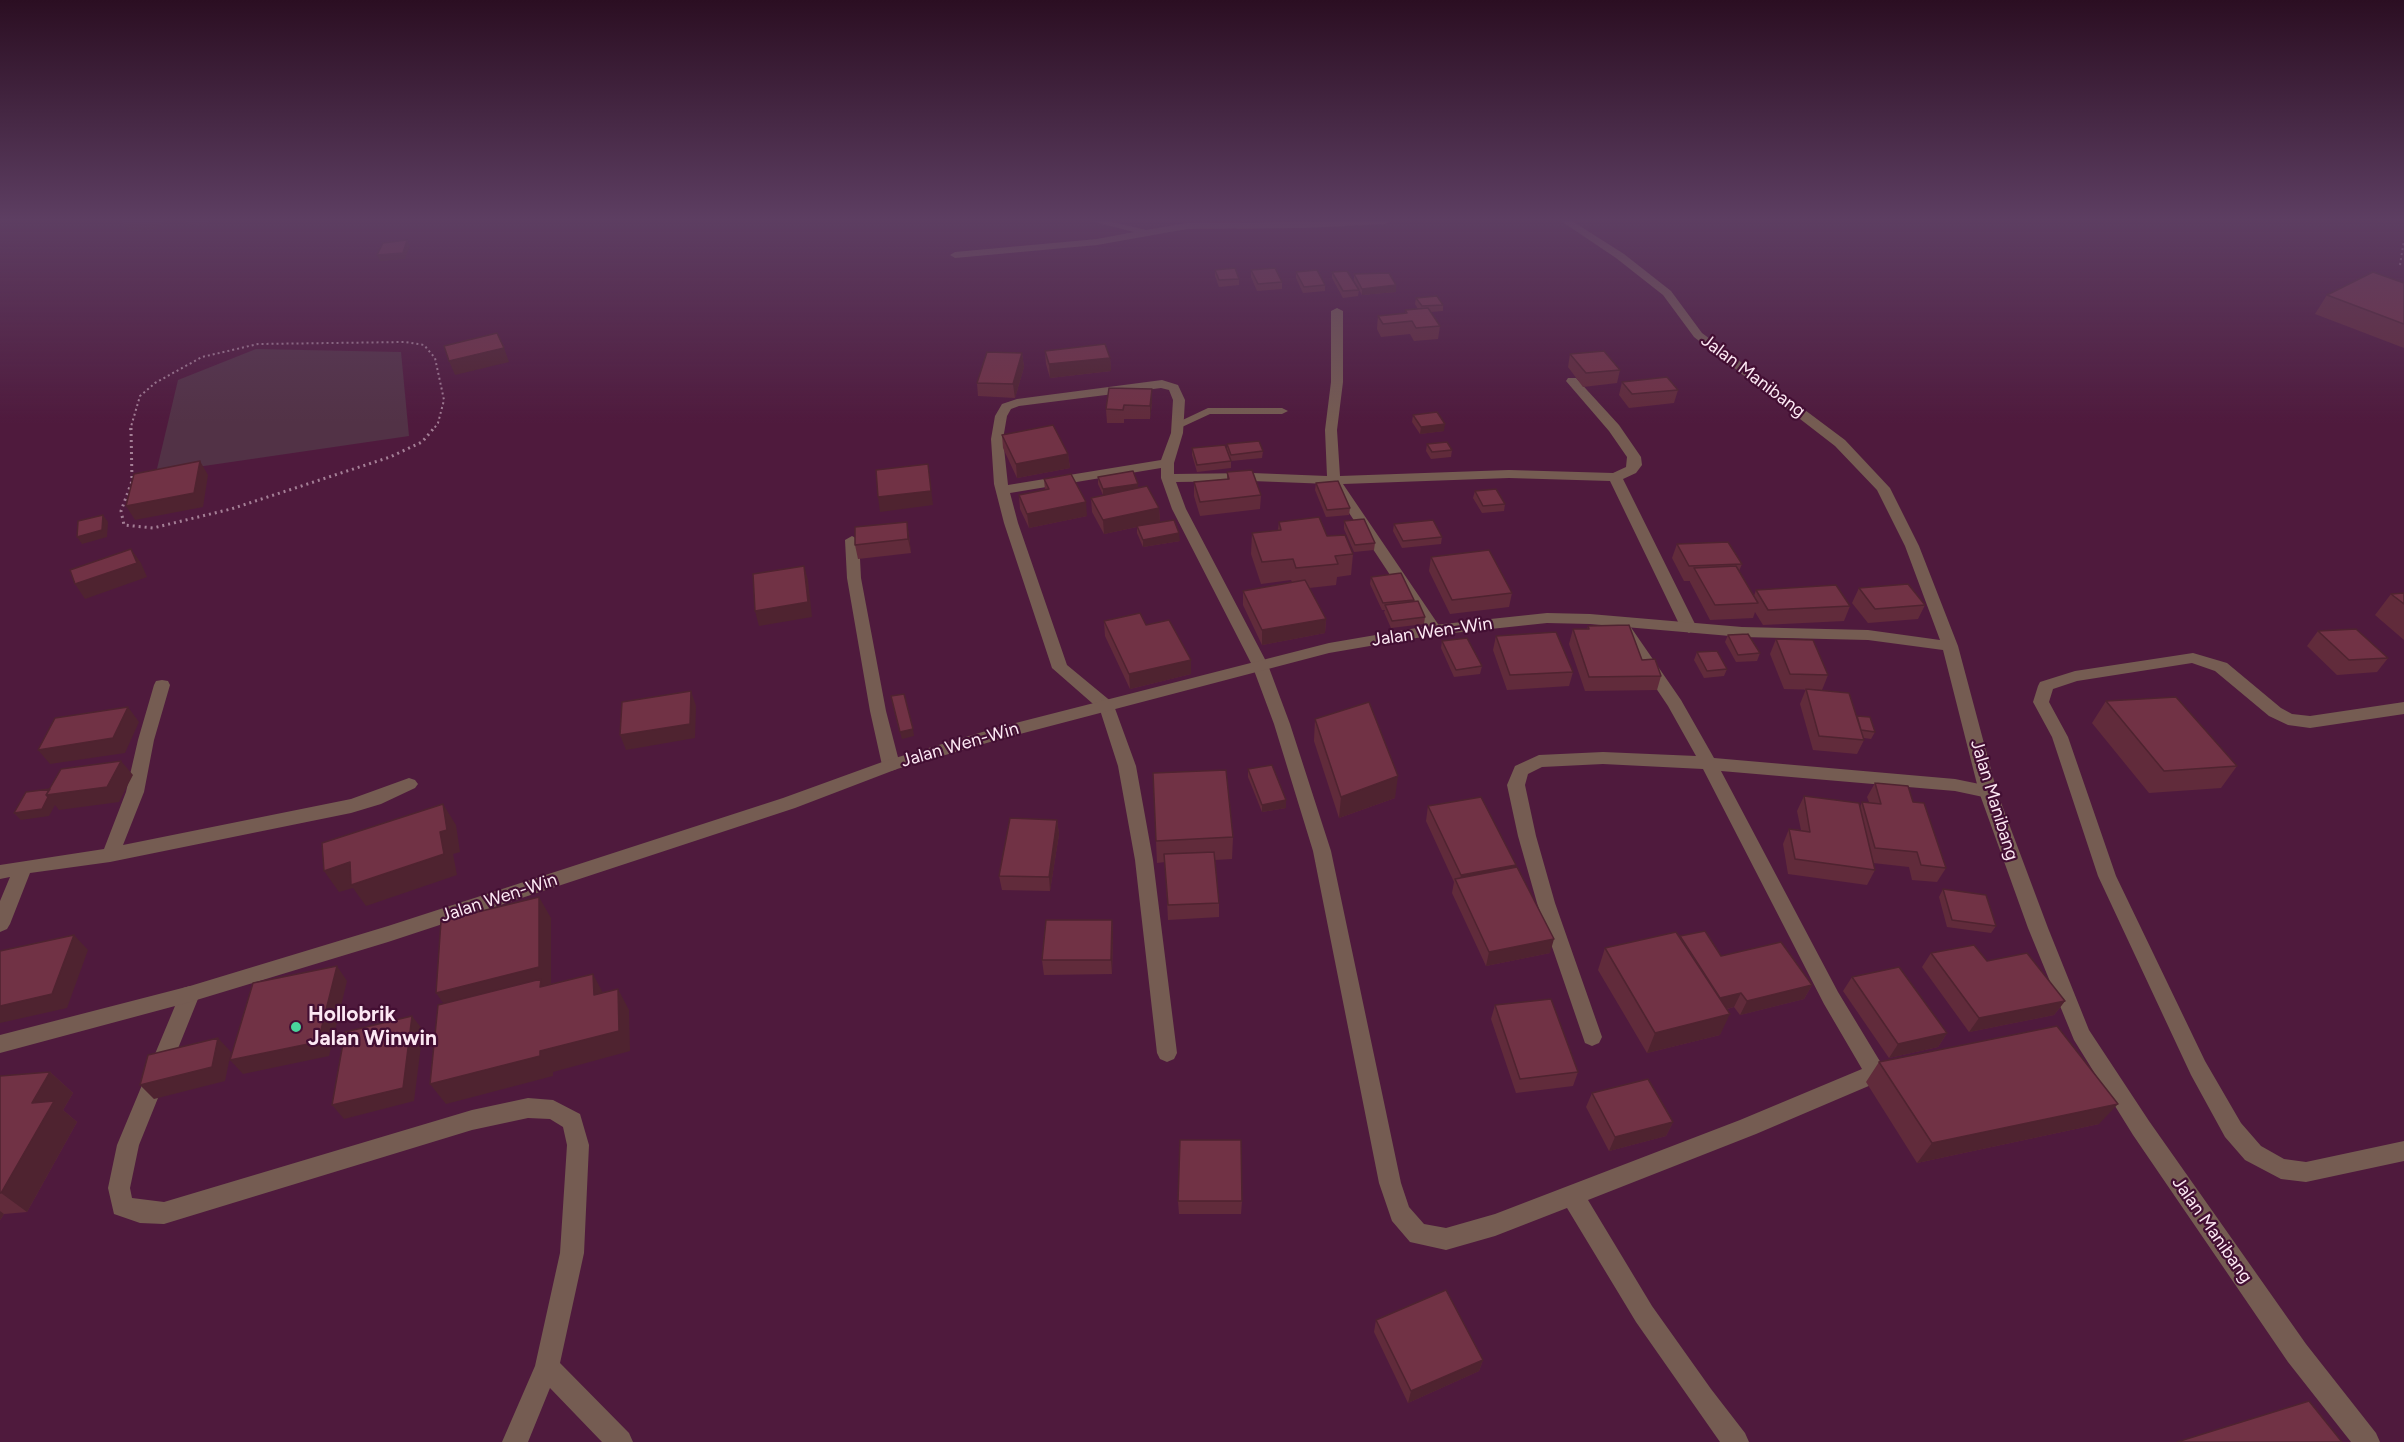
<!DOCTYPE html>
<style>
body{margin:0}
canvas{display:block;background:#4f1a3d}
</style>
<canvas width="2404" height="1442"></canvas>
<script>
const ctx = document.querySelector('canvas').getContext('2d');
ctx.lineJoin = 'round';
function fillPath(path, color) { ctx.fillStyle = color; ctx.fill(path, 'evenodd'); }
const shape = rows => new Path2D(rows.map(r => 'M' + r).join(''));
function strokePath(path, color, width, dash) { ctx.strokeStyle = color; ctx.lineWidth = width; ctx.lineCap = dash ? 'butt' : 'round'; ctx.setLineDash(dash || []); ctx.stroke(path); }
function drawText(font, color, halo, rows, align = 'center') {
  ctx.font = font + ' Figtree,sans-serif'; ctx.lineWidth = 4.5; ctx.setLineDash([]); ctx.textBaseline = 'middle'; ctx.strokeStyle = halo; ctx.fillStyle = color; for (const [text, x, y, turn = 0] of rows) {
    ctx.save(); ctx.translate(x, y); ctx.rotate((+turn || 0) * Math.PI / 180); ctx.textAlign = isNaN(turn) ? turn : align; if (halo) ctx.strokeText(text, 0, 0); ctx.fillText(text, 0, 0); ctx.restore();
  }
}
fillPath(shape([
 [256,349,401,352,409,436,156,473,178,380]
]), '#523246');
strokePath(shape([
 [2400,265,2404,240],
 [130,430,140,396,155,383,202,357,258,344,405,342,424,345,435,358,444,400,438,423,433,430]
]), '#a47f96', 2, [2, 3]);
strokePath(shape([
 [131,428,132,481,121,511,124,525,153,528,231,509,390,457,422,442,434,428]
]), '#a47f96', 3, [2, 4]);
fillPath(shape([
 [1208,408,1282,408,1288,411,1282,414,1210,414,1182,427,1178,428,1172,425,1208,408]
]), '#755c52');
fillPath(shape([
 [1091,221,1108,221,1146,230,1187,223,1390,221,1385,224,1305,228,1187,229,1097,245,955,258,950,255,955,252,1097,239,1134,232,1091,221],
 [1337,308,1343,311,1343,382,1337,430,1340,476,1509,470,1613,473,1626,467,1627,457,1609,431,1566,381,1568,378,1576,378,1619,425,1641,457,1642,465,1636,473,1623,479,1697,628,1689,633,1681,628,1610,481,1509,478,1343,484,1442,630,1434,635,1429,634,1330,484,1252,481,1176,482,1186,509,1268,665,1290,724,1331,851,1401,1183,1409,1207,1424,1224,1446,1228,1495,1214,1740,1120,1862,1069,1824,1004,1703,769,1603,764,1542,767,1528,774,1525,785,1536,836,1555,903,1602,1037,1599,1043,1592,1046,1585,1043,1537,903,1518,836,1507,785,1515,766,1539,755,1603,752,1696,756,1668,706,1617,630,1620,626,1630,626,1681,700,1714,758,1955,779,1994,787,1997,792,1994,797,1988,798,1955,791,1721,771,1838,992,1881,1063,1892,1061,1899,1063,1902,1070,1899,1077,1878,1082,1756,1134,1588,1200,1652,1306,1711,1389,1745,1433,1749,1442,1720,1442,1636,1322,1567,1208,1495,1236,1446,1250,1410,1242,1392,1221,1379,1183,1313,851,1274,724,1252,665,1172,509,1161,478,1161,468,1010,493,1018,523,1067,665,1113,703,1136,766,1153,860,1177,1053,1174,1059,1167,1062,1160,1059,1157,1053,1135,860,1118,766,1100,710,1052,668,1004,523,994,484,991,439,995,416,1002,404,1017,399,1162,380,1178,385,1185,400,1183,433,1174,463,1174,474,1252,473,1327,476,1325,430,1331,382,1331,311,1337,308],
 [1161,388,1169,390,1173,400,1171,433,1161,460,1008,485,1003,439,1007,416,1011,409,1019,406,1161,388],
 [852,536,859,540,861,578,886,711,900,765,897,769,891,771,885,769,882,765,870,711,847,578,845,540,852,536],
 [2193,653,2227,663,2281,708,2292,714,2310,716,2404,702,2404,714,2310,728,2288,725,2269,716,2215,671,2192,663,2077,681,2053,689,2049,702,2068,737,2116,876,2205,1061,2241,1123,2261,1146,2284,1159,2306,1162,2404,1141,2404,1161,2306,1182,2281,1179,2245,1160,2225,1137,2191,1075,2098,876,2052,737,2033,702,2038,686,2040,682,2075,671,2193,653],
 [162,680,168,681,170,685,154,740,144,792,123,845,351,799,409,778,415,780,418,784,415,788,381,804,351,813,110,862,30,873,10,924,7,929,0,932,0,901,10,877,0,879,0,865,104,849,126,792,138,740,154,685,156,681,162,680],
 [190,986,197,988,200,994,139,1145,130,1188,132,1198,164,1202,472,1110,528,1098,553,1100,580,1114,589,1145,584,1253,560,1363,629,1433,633,1442,602,1442,550,1388,528,1442,502,1442,535,1366,560,1253,567,1145,563,1127,550,1119,528,1118,472,1130,164,1224,140,1223,114,1214,108,1188,117,1145,180,994,183,988,190,986]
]), '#755c52');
fillPath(shape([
 [1561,221,1572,221,1624,254,1671,291,1702,333,1845,440,1890,488,1919,546,1958,646,1997,792,2048,928,2089,1030,2149,1121,2306,1344,2376,1433,2380,1442,2351,1442,2288,1362,2133,1135,2074,1040,2028,928,1979,792,1943,650,1868,640,1742,637,1590,624,1547,623,1434,635,1329,653,997,740,897,769,795,808,388,942,190,1002,0,1053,0,1035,190,986,388,926,783,798,885,761,996,728,1329,643,1434,625,1547,613,1590,614,1742,627,1868,630,1940,640,1905,546,1877,490,1835,446,1694,337,1663,295,1616,258,1561,221]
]), '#755c52');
fillPath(shape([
 [1215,270,1239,279,1239,285,1219,287,1215,276],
 [1251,270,1282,282,1282,289,1257,291,1251,277],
 [1296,272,1325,285,1325,291,1303,293,1296,278],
 [1332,272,1359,290,1358,296,1343,298,1332,278],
 [1354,274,1396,285,1396,292,1362,295,1354,281],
 [2404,283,2404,348,2315,314,2327,295],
 [1416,298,1443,305,1443,311,1431,312,1440,326,1438,339,1414,341,1410,334,1381,337,1377,329,1378,316,1405,313,1405,310,1418,309,1415,304],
 [1045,351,1110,358,1111,371,1050,378,1046,364],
 [1022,353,1024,367,1015,398,978,396,977,383],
 [1570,354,1620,370,1617,383,1583,387,1568,367],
 [1622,382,1678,390,1674,403,1629,408,1619,395],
 [1109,388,1152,403,1150,419,1124,419,1124,423,1107,423,1106,409],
 [1413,415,1444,431,1420,434,1412,422],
 [1002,435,1068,454,1070,468,1017,478,1003,448],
 [1227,444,1263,451,1262,458,1231,461,1231,468,1197,472,1192,455,1192,448,1227,451],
 [1427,444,1452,450,1451,457,1431,459,1426,451],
 [1227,472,1261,495,1260,509,1200,516,1194,496,1194,482,1227,479],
 [1098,477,1138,484,1138,488,1159,508,1160,522,1180,541,1143,547,1137,533,1137,527,1104,534,1092,512,1091,498,1103,495,1098,484],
 [1044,479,1087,516,1029,528,1020,509,1019,495,1045,490],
 [1316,483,1350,508,1349,515,1326,517,1315,490],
 [1475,491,1505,504,1504,511,1482,513,1473,498],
 [1344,521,1375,543,1374,550,1354,552,1344,529],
 [907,522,909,536,911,553,858,559,855,545],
 [1279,522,1327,536,1353,554,1351,575,1337,577,1336,585,1309,588,1326,619,1325,633,1262,645,1243,605,1243,591,1292,582,1291,580,1261,584,1251,554,1252,533,1278,530],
 [1394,524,1442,537,1441,544,1402,548,1393,531],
 [1677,544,1742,564,1739,571,1754,596,1756,590,1850,606,1844,621,1763,625,1755,612,1753,618,1710,620,1690,582,1690,581,1684,581,1672,558],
 [1431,557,1512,593,1509,607,1450,614,1429,571],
 [1371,577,1414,600,1414,602,1425,617,1424,624,1391,628,1384,612,1385,610,1382,610,1370,584],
 [1859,588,1925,605,1918,619,1868,623,1852,603],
 [2404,593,2404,640,2375,615,2391,594],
 [1104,621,1191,660,1191,674,1130,689,1105,636],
 [1588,626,1642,660,1661,676,1657,690,1585,691,1569,644,1573,629,1587,629],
 [2318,631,2388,658,2377,672,2337,675,2307,646],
 [1728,635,1760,653,1757,661,1736,662,1725,642],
 [1496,636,1573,672,1569,686,1507,690,1493,650],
 [1776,639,1828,675,1822,690,1784,689,1770,654],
 [1442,641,1482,666,1480,674,1454,677,1441,648],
 [1697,652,1727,669,1724,676,1704,678,1694,660],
 [1806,689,1857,716,1875,732,1871,739,1864,738,1864,740,1857,754,1813,750,1800,704],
 [2106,701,2237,766,2221,788,2149,793,2092,723],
 [1315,719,1395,798,1339,818,1314,741],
 [1248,769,1286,808,1262,812,1248,777],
 [1153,773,1233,837,1232,859,1215,860,1219,903,1219,917,1168,920,1165,862,1157,863],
 [1875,783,1913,802,1946,868,1937,882,1912,880,1909,867,1873,863,1875,870,1867,885,1788,874,1783,844,1789,829,1801,830,1797,811,1804,796,1860,807,1862,802,1869,802,1867,797],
 [1428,806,1515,868,1550,953,1486,966,1452,893,1454,882,1426,821],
 [1057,820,1059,834,1050,891,1002,890,999,876],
 [1943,889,1996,926,1991,933,1947,927,1939,897],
 [1112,920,1113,934,1112,974,1044,975,1042,960],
 [1680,936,1721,956,1812,985,1804,999,1740,1015,1734,1007,1727,1009,1720,1035,1647,1053,1598,970,1605,948],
 [1931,953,2065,1001,2054,1015,1969,1032,1922,967],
 [1852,977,1947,1033,1938,1047,1889,1058,1843,991],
 [1495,1005,1578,1072,1573,1086,1516,1093,1491,1019],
 [1879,1062,2099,1124,1917,1163,1866,1082],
 [50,1072,73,1093,63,1110,77,1122,27,1212,4,1214,0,1220,0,1076],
 [1592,1093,1673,1122,1666,1136,1609,1151,1586,1107],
 [1178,1201,1242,1201,1241,1214,1179,1214],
 [1376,1320,1483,1360,1479,1371,1408,1403,1374,1332]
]), '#612b3b');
fillPath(shape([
 [122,221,163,221,156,229,128,231],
 [187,221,210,221,208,223,189,225],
 [407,240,410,246,405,259,380,261,377,255],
 [1396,285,1396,292,1362,295,1362,289],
 [504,348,509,362,455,375,449,361],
 [1022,353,1024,367,1015,398,1013,384],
 [1110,358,1111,371,1050,378,1049,364],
 [1152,389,1152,403,1150,419,1150,406],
 [1445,424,1444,431,1420,434,1421,427],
 [1068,454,1070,468,1017,478,1016,464],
 [200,461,208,475,203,507,135,520,126,506],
 [928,464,933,505,880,512,878,497],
 [1138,484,1138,491,1103,496,1103,489],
 [1086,502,1087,516,1029,528,1027,514],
 [1159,508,1160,522,1104,534,1103,520],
 [103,515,108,522,107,537,82,544,77,537],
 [907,522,909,536,911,553,908,539],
 [1179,533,1180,541,1143,547,1143,540],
 [131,549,141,563,147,577,85,599,75,584],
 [804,566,808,580,812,617,759,626,755,611],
 [1326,619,1325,633,1262,645,1262,630],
 [1191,660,1191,674,1130,689,1129,674],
 [691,691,696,706,695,738,626,750,620,735],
 [128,707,139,722,125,753,50,764,38,750],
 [913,729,914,736,902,739,900,732],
 [121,761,133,775,119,802,59,810,55,805,49,816,21,820,14,813,46,795],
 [1398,776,1395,798,1339,818,1341,797],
 [1286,800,1286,808,1262,812,1262,805],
 [443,804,456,825,460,852,453,854,457,875,366,906,353,888,339,892,324,871,440,832],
 [1057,820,1059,834,1050,891,1049,877],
 [1516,865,1512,879,1458,886,1461,875],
 [539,897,551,918,551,988,451,1014,436,993],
 [1112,920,1113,934,1112,974,1111,960],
 [74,935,88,950,67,1008,0,1023,0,1006],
 [1554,939,1550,953,1486,966,1489,952],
 [337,966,347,981,329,1056,243,1074,230,1060],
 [593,974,604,995,594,995],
 [1812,985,1804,999,1740,1015,1747,1001],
 [618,989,629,1010,630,1051,553,1072,553,1076,446,1104,430,1084,540,1051],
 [1741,993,1734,1007,1713,1012,1719,998],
 [2065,1001,2054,1015,1969,1032,1979,1018],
 [1730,1014,1720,1035,1647,1053,1655,1033],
 [412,1016,423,1030,414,1101,344,1119,332,1105],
 [1947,1033,1938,1047,1889,1058,1898,1044],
 [218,1038,231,1052,225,1081,154,1099,140,1085],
 [50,1072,73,1093,63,1110,77,1122,27,1212,1,1193,32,1103],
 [2118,1104,2099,1124,1917,1163,1932,1143],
 [1673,1122,1666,1136,1609,1151,1615,1137],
 [0,1211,4,1214,0,1220],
 [1483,1360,1479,1371,1408,1403,1411,1391]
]), '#4f2330');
const building = shape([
 [407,240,403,253,377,255,383,243,407,240],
 [1235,268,1239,279,1219,280,1215,270,1235,268],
 [1275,268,1282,282,1258,284,1251,270,1275,268],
 [1317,270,1325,285,1304,287,1296,272,1317,270],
 [1347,271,1359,290,1343,291,1332,272,1347,271],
 [2373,272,2404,283,2404,324,2327,295,2373,272],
 [1389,273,1396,285,1362,289,1354,274,1389,273],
 [1437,296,1443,305,1422,306,1416,298,1437,296],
 [1428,308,1440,326,1416,328,1412,321,1383,324,1378,316,1407,313,1405,310,1428,308],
 [497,333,504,348,449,361,444,346,497,333],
 [1105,344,1110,358,1049,364,1045,351,1105,344],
 [1604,351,1620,370,1586,373,1570,354,1604,351],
 [987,352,1022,353,1013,384,977,383,987,352],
 [1667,377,1678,390,1632,394,1622,382,1667,377],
 [1109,388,1152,389,1150,406,1124,405,1123,410,1106,409,1109,388],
 [1437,412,1445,424,1421,427,1413,415,1437,412],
 [1053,425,1068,454,1016,464,1002,435,1053,425],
 [1259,441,1263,451,1231,455,1227,444,1259,441],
 [1447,442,1452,450,1432,452,1427,444,1447,442],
 [1225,445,1231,461,1197,465,1192,448,1225,445],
 [200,461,194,493,126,506,134,474,200,461],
 [928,464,931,491,878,497,876,470,928,464],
 [1252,470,1261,495,1200,502,1194,482,1229,479,1227,472,1252,470],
 [1133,471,1138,484,1103,489,1098,477,1133,471],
 [1071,474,1086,502,1027,514,1019,495,1049,489,1044,479,1071,474],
 [1338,481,1350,508,1327,510,1316,483,1338,481],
 [1147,486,1159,508,1103,520,1091,498,1147,486],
 [1496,489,1505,504,1483,506,1475,491,1496,489],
 [103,515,102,530,77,537,78,521,103,515],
 [1319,517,1327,536,1345,535,1353,554,1335,556,1338,564,1296,568,1293,559,1262,562,1252,533,1281,530,1279,522,1319,517],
 [1364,519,1375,543,1355,545,1344,521,1364,519],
 [1174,520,1179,533,1143,540,1137,526,1174,520],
 [1433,520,1442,537,1403,541,1394,524,1433,520],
 [907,522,908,539,855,545,855,527,907,522],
 [1728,542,1742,564,1689,566,1677,544,1728,542],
 [131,549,137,563,75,584,70,570,131,549],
 [1489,550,1512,593,1452,600,1431,557,1489,550],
 [804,566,808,602,755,611,753,574,804,566],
 [1736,566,1758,603,1715,605,1694,568,1736,566],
 [1401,573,1414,600,1383,603,1371,577,1401,573],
 [1305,580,1326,619,1262,630,1243,591,1305,580],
 [1908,584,1925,605,1875,609,1859,588,1908,584],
 [1836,585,1850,606,1768,610,1756,590,1836,585],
 [2404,593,2404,604,2391,594,2404,593],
 [1418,601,1425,617,1392,621,1385,605,1418,601],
 [1140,613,1146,625,1169,620,1191,660,1129,674,1104,621,1140,613],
 [1629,625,1642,660,1655,659,1661,676,1589,677,1573,629,1589,629,1588,626,1629,625],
 [2356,629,2388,658,2349,660,2318,631,2356,629],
 [1556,632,1573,672,1510,675,1496,636,1556,632],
 [1748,634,1760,653,1738,655,1728,635,1748,634],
 [1467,638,1482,666,1456,670,1442,641,1467,638],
 [1776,639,1813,640,1828,675,1790,674,1776,639],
 [1717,651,1727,669,1707,671,1697,652,1717,651],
 [1806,689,1849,693,1864,740,1819,736,1806,689],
 [691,691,690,724,620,735,622,702,691,691],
 [904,694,913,729,900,732,891,696,904,694],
 [2176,697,2237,766,2164,771,2106,701,2176,697],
 [1369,702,1398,776,1341,797,1315,719,1369,702],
 [128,707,113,738,38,750,55,718,128,707],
 [1857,716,1870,717,1875,732,1861,730,1857,716],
 [121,761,107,787,46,795,61,769,121,761],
 [1272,765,1286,800,1262,805,1248,769,1272,765],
 [1226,770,1233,837,1156,841,1153,773,1226,770],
 [1875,783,1908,786,1913,802,1924,803,1946,868,1921,865,1917,852,1875,848,1862,802,1881,804,1875,783],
 [50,789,46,795,48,797,42,809,14,813,26,792,50,789],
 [1804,796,1859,803,1875,870,1795,859,1789,829,1810,832,1804,796],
 [1481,797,1516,865,1461,875,1428,806,1481,797],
 [443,804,447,830,440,832,444,854,351,885,350,862,324,871,322,843,443,804],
 [1010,818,1057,820,1049,877,999,876,1010,818],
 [1214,852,1219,903,1168,905,1164,854,1214,852],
 [1517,867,1554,939,1489,952,1455,879,1517,867],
 [1943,889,1986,895,1996,926,1952,920,1943,889],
 [539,897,539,967,436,993,441,921,539,897],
 [1046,920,1112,920,1111,960,1042,960,1046,920],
 [1705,931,1721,956,1781,942,1812,985,1747,1001,1741,993,1720,998,1680,936,1705,931],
 [1676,932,1730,1014,1655,1033,1605,948,1676,932],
 [74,935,52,994,0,1006,0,951,74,935],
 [1974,945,1987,961,2027,953,2065,1001,1979,1018,1931,953,1974,945],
 [337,966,318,1042,230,1060,253,983,337,966],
 [1899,967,1947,1033,1898,1044,1852,977,1899,967],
 [593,974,594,995,618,989,619,1031,540,1051,540,1056,430,1084,438,1005,541,979,540,987,593,974],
 [1551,999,1578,1072,1520,1079,1495,1005,1551,999],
 [412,1016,403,1088,332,1105,345,1032,412,1016],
 [2057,1026,2118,1104,1932,1143,1879,1062,2057,1026],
 [218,1038,212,1067,140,1085,148,1055,218,1038],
 [50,1072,32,1103,54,1101,1,1193,0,1193,0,1076,50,1072],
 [1648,1079,1673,1122,1615,1137,1592,1093,1648,1079],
 [1180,1140,1241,1140,1242,1201,1178,1201,1180,1140],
 [1446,1290,1483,1360,1411,1391,1376,1320,1446,1290],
 [2309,1401,2342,1442,2177,1442,2309,1401]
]);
fillPath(building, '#713245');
strokePath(building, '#4f2330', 1.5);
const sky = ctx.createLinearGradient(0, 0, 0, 423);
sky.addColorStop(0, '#2b0e22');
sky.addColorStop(0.52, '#5d3e62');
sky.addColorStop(1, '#5d3e6200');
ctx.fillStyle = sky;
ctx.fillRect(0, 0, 2404, 423);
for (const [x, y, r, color] of [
 [296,1027,6,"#49d49c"]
]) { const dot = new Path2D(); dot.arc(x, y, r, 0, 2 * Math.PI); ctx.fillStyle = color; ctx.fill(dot); strokePath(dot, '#430f33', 2); }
drawText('18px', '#fce8f3', '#430f33', [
 ["Jalan Manibang",1753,376,37],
 ["Jalan Wen-Win",1432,632,-8],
 ["Jalan Wen-Win",960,745,-16],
 ["Jalan Manibang",1994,800,73],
 ["Jalan Wen-Win",499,898,-18],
 ["Jalan Manibang",2212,1230,55]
]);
drawText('bold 21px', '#fce8f3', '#430f33', [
 ["Hollobrik",308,1015],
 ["Jalan Winwin",308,1039]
], 'left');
</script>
